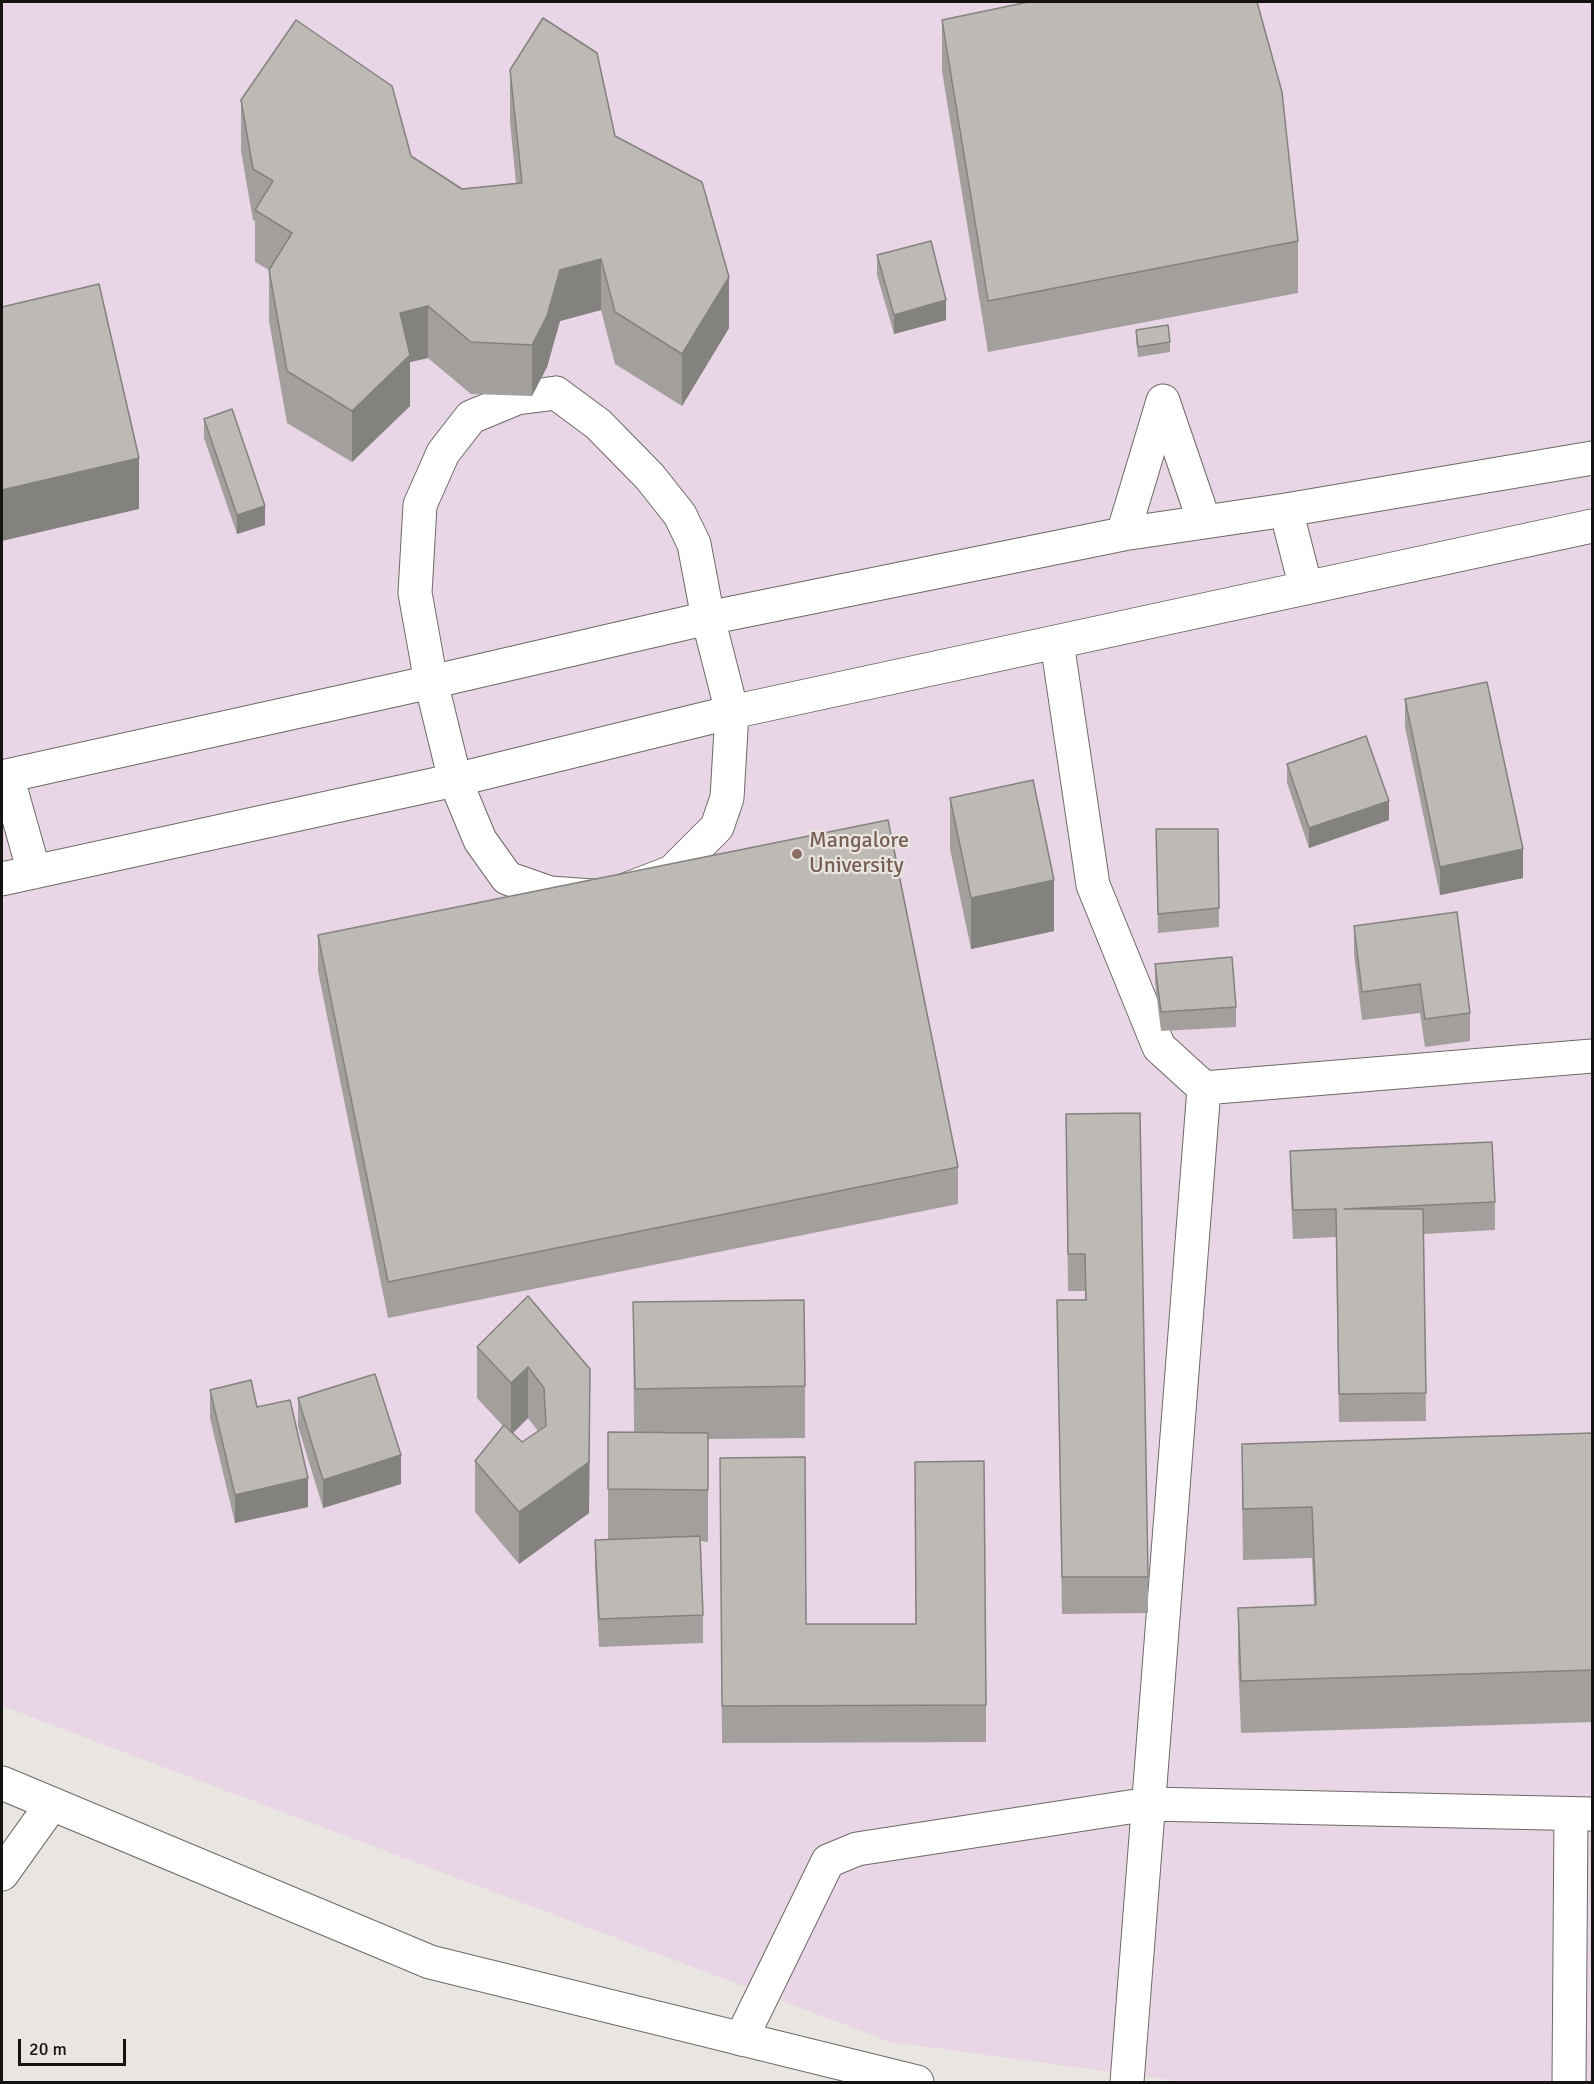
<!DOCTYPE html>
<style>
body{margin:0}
#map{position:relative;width:1594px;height:2084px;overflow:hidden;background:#e9e5e1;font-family:Signika,sans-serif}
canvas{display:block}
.frame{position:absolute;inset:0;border:3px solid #141312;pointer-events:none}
.scale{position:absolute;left:18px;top:2039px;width:108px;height:27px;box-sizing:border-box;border:3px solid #141312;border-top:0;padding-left:8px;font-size:18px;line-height:21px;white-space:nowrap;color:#141312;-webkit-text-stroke:4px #e9e5e1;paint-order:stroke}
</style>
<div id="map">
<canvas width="1594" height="2084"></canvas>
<div class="frame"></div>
<div class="scale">20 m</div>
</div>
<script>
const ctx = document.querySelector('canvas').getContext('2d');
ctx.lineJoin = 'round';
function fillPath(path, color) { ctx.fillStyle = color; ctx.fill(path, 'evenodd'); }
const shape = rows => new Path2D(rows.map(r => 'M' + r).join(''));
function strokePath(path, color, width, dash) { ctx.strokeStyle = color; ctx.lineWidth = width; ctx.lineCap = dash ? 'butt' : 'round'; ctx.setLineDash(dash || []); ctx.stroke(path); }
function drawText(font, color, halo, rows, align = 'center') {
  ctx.font = font + ' Signika,sans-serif'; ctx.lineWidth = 4.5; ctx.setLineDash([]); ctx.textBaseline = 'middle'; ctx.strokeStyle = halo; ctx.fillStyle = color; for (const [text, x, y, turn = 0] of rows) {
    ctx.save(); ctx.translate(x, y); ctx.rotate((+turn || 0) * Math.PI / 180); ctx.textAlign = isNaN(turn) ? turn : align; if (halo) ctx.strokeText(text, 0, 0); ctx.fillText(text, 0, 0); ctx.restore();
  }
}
fillPath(shape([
 [2,2,1592,2,1592,2082,1185,2082,891,2042,2,1706]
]), '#e8d5e6');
const minor = shape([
 [556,393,598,424,650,477,680,515,694,544,708,618,732,712,727,798,717,827,672,872,607,897,550,893,507,878,480,840,455,780,431,682,415,593,420,505,443,453,471,417,517,398,556,393],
 [1286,510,1306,588],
 [1123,534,1163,401,1204,521],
 [1057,642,1093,885,1159,1047,1204,1088],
 [7,776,34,872],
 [2,777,431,682,708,618,1123,534,1286,510,1592,458],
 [2,879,455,780,732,712,1592,526],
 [2,1874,52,1804],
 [741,2039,828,1861,857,1849,1149,1804,1592,1814],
 [1127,2082,1204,1088,1592,1056],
 [1569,2082,1571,1814]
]);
const major = shape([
 [2,1783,430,1962,917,2082]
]);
strokePath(minor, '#6d6a66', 35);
strokePath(major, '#6d6a66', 35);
strokePath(minor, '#fff', 33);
strokePath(major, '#fff', 33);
fillPath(shape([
 [942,20,1298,241,1298,293,988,352,942,71],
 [510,70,615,136,729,328,682,406,615,364,601,310,560,321,547,367,532,396,471,394,428,358,410,362,410,406,352,462,287,423,269,321,269,270,255,262,255,221,253,220,241,151,241,100,411,156,462,189,516,183,510,122],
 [877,255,946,320,894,334,877,275],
 [1136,330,1170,342,1170,352,1138,357,1136,340],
 [204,419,265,525,237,534,204,438],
 [1405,699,1523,878,1440,895,1405,727],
 [1287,764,1389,820,1309,848,1287,783],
 [950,798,1054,931,971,949,950,849],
 [1156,829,1218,829,1219,927,1158,933],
 [1354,926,1470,1013,1470,1041,1425,1047,1420,1013,1362,1020,1354,954],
 [318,935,958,1167,958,1204,388,1318,318,971],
 [1155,964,1236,1007,1236,1027,1161,1031,1155,983],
 [1066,1114,1148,1577,1148,1613,1062,1614,1057,1300,1085,1300,1085,1291,1068,1291],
 [1290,1151,1495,1202,1495,1230,1424,1234,1426,1421,1339,1422,1336,1237,1293,1239,1290,1179],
 [528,1296,590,1420,589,1513,519,1564,475,1512,475,1461,503,1426,477,1398,477,1347],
 [528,1418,538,1431,522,1442,513,1433],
 [633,1302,805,1386,805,1438,708,1439,708,1542,700,1541,703,1615,703,1643,599,1647,595,1568,595,1540,608,1539,608,1489,634,1432],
 [210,1390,257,1407,308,1507,235,1523,210,1418],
 [298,1398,401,1484,323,1508,298,1426],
 [1593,1433,1593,1722,1241,1733,1238,1659,1238,1608,1314,1605,1312,1558,1243,1560,1242,1496,1242,1444],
 [720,1458,806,1624,986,1705,986,1742,722,1743]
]), '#a39f9c');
fillPath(shape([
 [601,259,601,310,560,321,547,367,532,396,532,345,560,270],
 [729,277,729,328,682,406,682,354],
 [946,300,946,320,894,334,894,315],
 [428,306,428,358,410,362,410,406,352,462,352,411,400,313],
 [139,458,139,509,2,541,2,490],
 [265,506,265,525,237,534,237,515],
 [1389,801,1389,820,1309,848,1309,828],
 [1523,849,1523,878,1440,895,1440,867],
 [1054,880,1054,931,971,949,971,898],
 [528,1367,528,1418,511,1435,511,1383],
 [590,1369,589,1513,519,1564,519,1512],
 [401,1455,401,1484,323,1508,323,1480],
 [308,1478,308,1507,235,1523,235,1495]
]), '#84827f');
const building = shape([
 [1028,2,1257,2,1282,92,1298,241,988,301,942,20,1028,2],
 [543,18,597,53,615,136,702,182,729,277,682,354,615,312,601,259,560,270,547,316,532,345,471,342,428,306,400,313,410,355,352,411,287,371,269,270,292,233,255,210,273,181,253,169,241,100,296,20,392,86,411,156,462,189,522,183,510,70,543,18],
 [931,241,946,300,894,315,877,255,931,241],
 [99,284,139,458,2,490,2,307,99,284],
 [1168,325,1170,342,1138,347,1136,330,1168,325],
 [232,409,265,506,237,515,204,419,232,409],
 [1487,682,1523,849,1440,867,1405,699,1487,682],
 [1366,736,1389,801,1309,828,1287,764,1366,736],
 [1033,780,1054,880,971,898,950,798,1033,780],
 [888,820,958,1167,388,1282,318,935,888,820],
 [1156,829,1218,829,1219,908,1158,914,1156,829],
 [1457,912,1470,1013,1425,1019,1420,984,1362,992,1354,926,1457,912],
 [1232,957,1236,1007,1161,1012,1155,964,1232,957],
 [1140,1113,1148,1577,1062,1577,1057,1300,1086,1300,1085,1254,1068,1254,1066,1114,1140,1113],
 [1492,1142,1495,1202,1344,1209,1423,1209,1426,1393,1339,1394,1336,1209,1293,1210,1290,1151,1492,1142],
 [528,1296,590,1369,589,1462,519,1512,475,1461,504,1425,522,1442,546,1426,544,1388,528,1367,511,1383,477,1347,528,1296],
 [804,1300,805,1386,635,1389,633,1302,804,1300],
 [375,1374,401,1455,323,1480,298,1398,375,1374],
 [251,1380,257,1407,290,1400,308,1478,235,1495,210,1390,251,1380],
 [608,1432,708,1433,708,1490,608,1489,608,1432],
 [1593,1433,1593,1670,1241,1681,1238,1608,1316,1605,1312,1507,1243,1509,1242,1444,1593,1433],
 [805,1457,806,1624,916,1624,915,1462,984,1461,986,1705,722,1706,720,1458,805,1457],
 [700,1536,703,1615,599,1619,595,1540,700,1536]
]);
fillPath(building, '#bdb9b5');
strokePath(building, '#84827f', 1.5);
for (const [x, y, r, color] of [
 [797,854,6,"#8d6e63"]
]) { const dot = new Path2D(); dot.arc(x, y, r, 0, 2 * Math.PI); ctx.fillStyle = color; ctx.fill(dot); strokePath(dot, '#e9e5e1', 2); }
drawText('22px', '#785e54', '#e9e5e1', [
 ["Mangalore",809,841],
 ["University",809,866]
], 'left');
</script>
